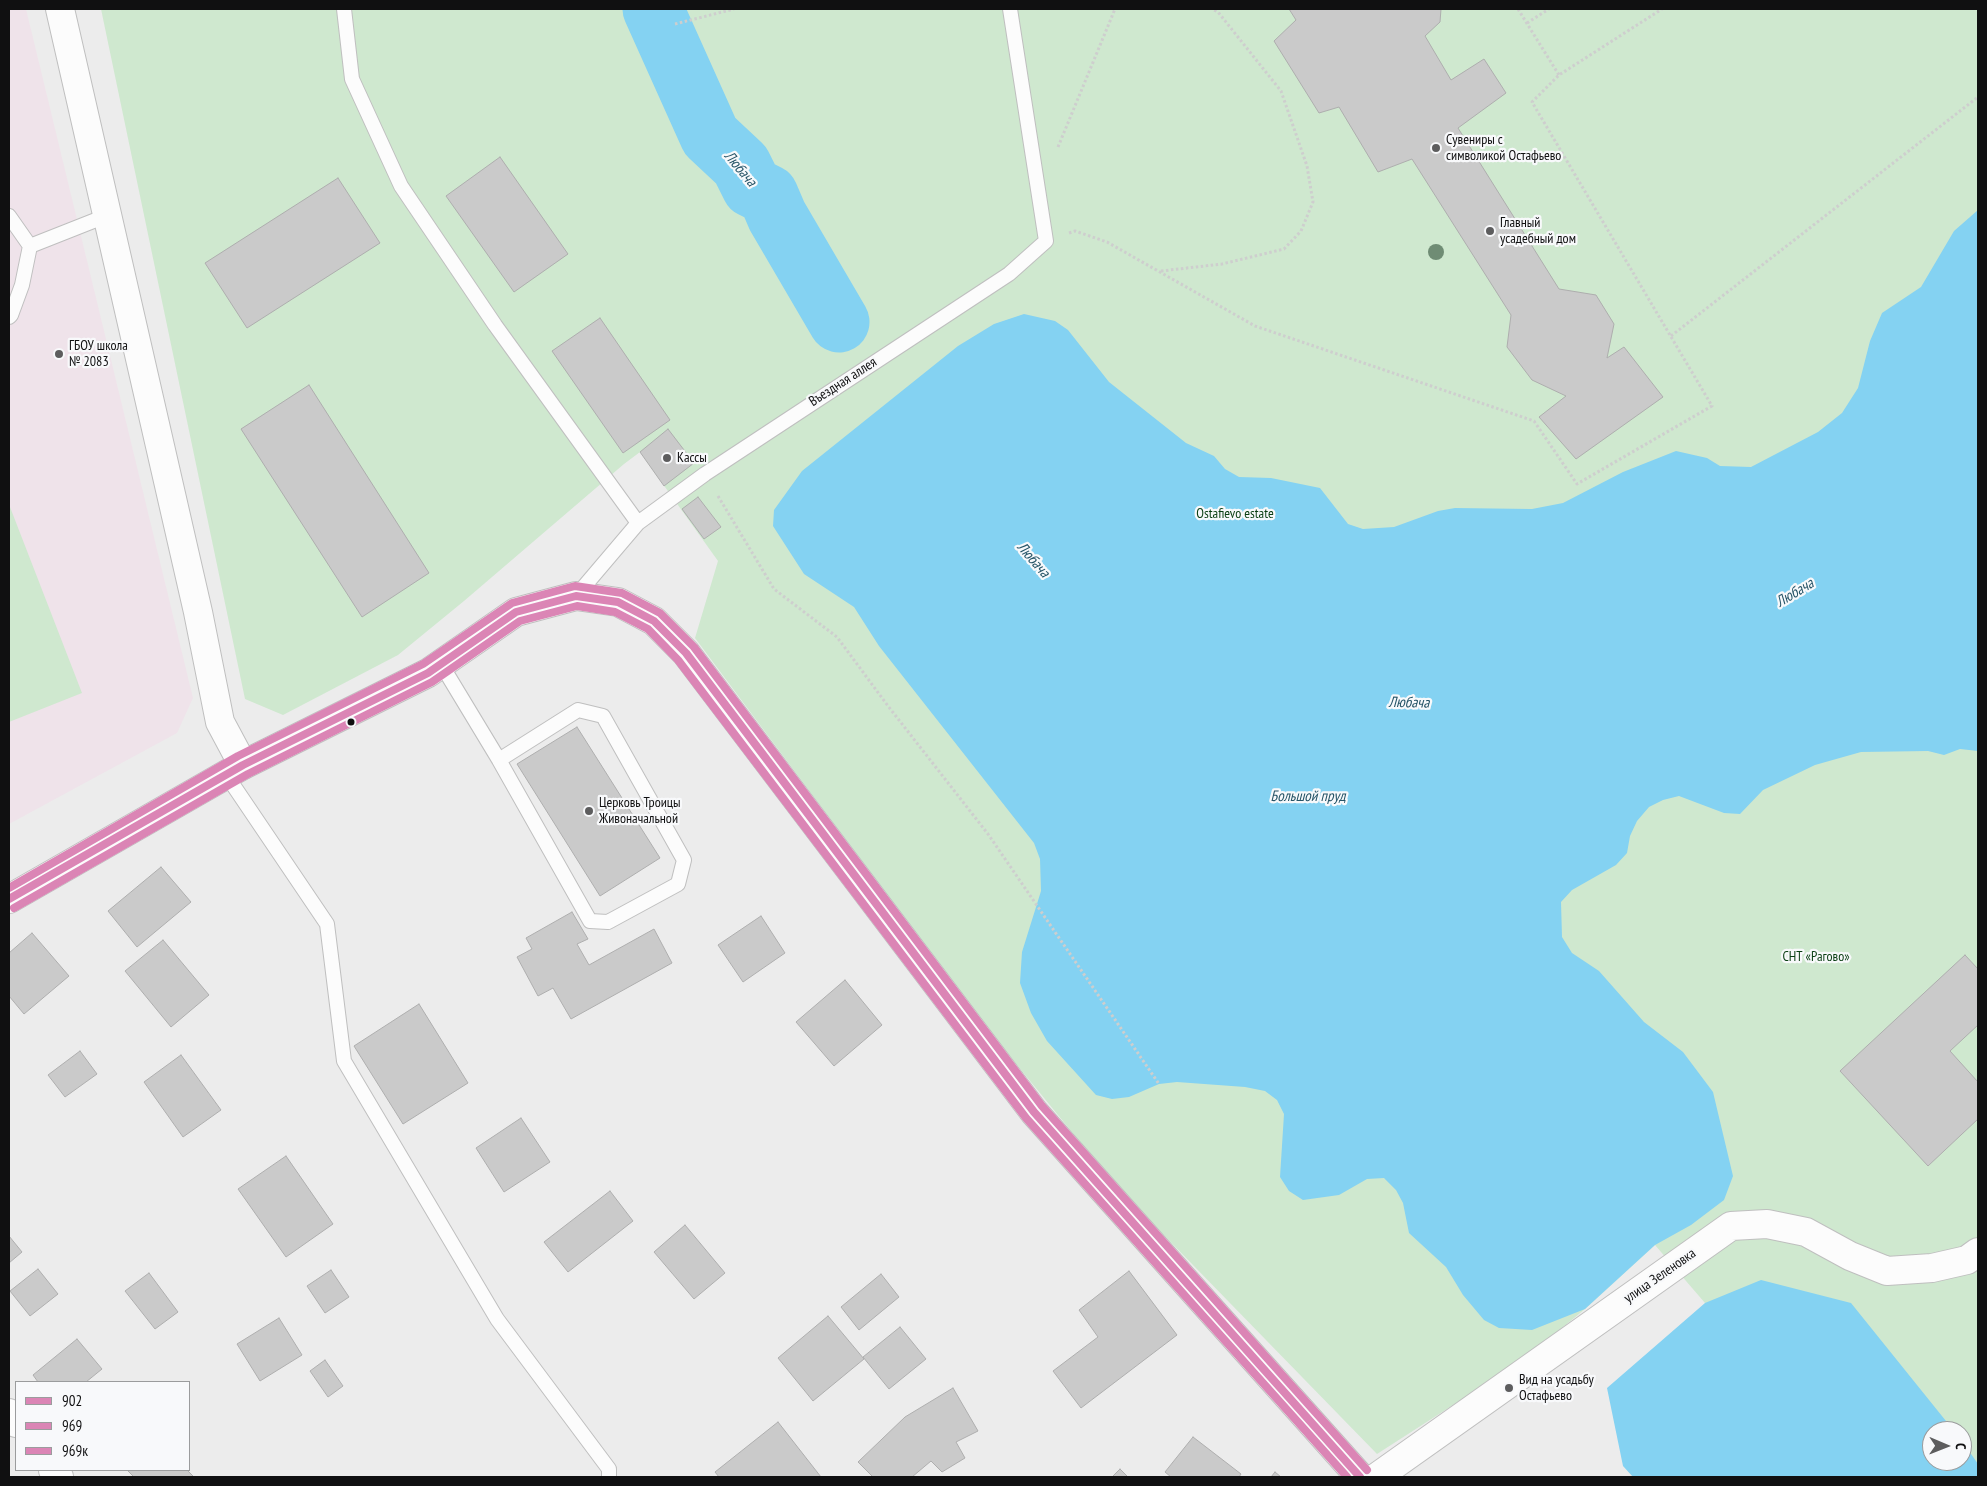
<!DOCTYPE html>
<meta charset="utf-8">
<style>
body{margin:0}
#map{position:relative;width:1987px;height:1486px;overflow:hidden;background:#ececec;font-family:"PT Sans Narrow",sans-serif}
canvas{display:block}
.frame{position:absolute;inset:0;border:10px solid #101011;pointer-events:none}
.legend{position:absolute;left:15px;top:1381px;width:175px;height:90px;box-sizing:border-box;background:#f8f9fb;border:1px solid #9b9c9d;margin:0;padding:6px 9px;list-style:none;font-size:15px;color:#101011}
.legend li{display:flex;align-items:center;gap:10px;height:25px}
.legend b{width:25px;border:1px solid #9b9c9d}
.north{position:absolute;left:1922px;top:1421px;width:50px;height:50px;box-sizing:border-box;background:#f8f9fb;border:1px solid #9b9c9d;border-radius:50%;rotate:91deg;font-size:14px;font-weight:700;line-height:20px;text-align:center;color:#101011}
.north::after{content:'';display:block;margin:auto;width:18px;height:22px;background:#5d5d5e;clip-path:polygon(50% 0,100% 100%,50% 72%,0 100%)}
</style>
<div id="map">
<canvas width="1987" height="1486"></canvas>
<div class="frame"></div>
<ul class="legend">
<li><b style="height:6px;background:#db85b5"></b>902</li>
<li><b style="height:6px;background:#db85b5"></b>969</li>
<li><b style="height:6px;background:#db85b5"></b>969к</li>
</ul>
<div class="north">С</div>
</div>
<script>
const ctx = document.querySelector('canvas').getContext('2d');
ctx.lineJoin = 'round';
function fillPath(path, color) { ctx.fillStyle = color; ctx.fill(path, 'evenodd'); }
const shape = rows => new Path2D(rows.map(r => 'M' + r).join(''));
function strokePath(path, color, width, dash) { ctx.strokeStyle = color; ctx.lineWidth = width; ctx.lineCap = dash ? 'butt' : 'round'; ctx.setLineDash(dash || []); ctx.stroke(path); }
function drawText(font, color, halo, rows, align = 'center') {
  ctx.font = font + ' "PT Sans Narrow",sans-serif'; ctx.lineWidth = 4.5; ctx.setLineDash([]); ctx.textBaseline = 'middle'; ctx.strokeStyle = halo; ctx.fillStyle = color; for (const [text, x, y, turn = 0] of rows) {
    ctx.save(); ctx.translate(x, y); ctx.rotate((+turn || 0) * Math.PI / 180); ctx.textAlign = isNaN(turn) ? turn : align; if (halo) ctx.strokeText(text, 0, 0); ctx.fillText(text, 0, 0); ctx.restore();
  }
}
fillPath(shape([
 [9,9,26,9,193,698,177,733,9,824]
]), '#efe3ea');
fillPath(shape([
 [101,9,1978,9,1978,1477,1825,1477,1705,1303,1655,1245,1585,1309,1523,1360,1377,1454,1117,1187,985,1026,695,638,718,561,640,452,624,464,464,601,398,655,283,715,245,699],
 [1932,1431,1962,1431,1962,1461,1932,1461],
 [10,507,82,693,9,722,9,508]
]), '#cfe8cf');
fillPath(shape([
 [1978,210,1978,751,1960,749,1944,755,1928,751,1861,752,1815,765,1763,790,1740,814,1724,813,1679,796,1663,800,1649,807,1637,821,1630,836,1627,853,1616,865,1572,890,1561,902,1562,937,1572,953,1599,971,1644,1022,1683,1052,1713,1092,1733,1176,1724,1200,1691,1225,1655,1245,1585,1309,1532,1330,1499,1328,1484,1320,1463,1295,1446,1267,1409,1233,1403,1203,1396,1190,1384,1178,1367,1179,1339,1195,1303,1200,1289,1191,1280,1177,1284,1114,1277,1100,1265,1091,1245,1087,1177,1082,1159,1084,1129,1097,1112,1099,1096,1095,1047,1041,1031,1013,1020,983,1022,952,1041,891,1040,859,1034,843,879,646,854,607,804,574,773,526,774,510,802,471,958,346,994,324,1024,314,1055,321,1068,330,1109,382,1186,443,1214,456,1225,469,1239,477,1271,478,1320,488,1348,524,1363,529,1394,527,1438,511,1455,508,1532,509,1563,503,1623,472,1676,451,1707,458,1720,466,1751,467,1818,432,1842,413,1858,388,1870,341,1882,313,1921,287,1954,231],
 [1761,1280,1851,1303,1954,1431,1932,1431,1932,1461,1962,1461,1962,1441,1978,1464,1978,1477,1633,1477,1623,1466,1607,1388,1705,1303]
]), '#84d2f2');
strokePath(shape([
 [653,9,710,136,741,165,752,187,768,195,777,216,839,322]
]), '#84d2f2', 61);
const building = shape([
 [1289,9,1441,9,1440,22,1425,36,1451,80,1484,59,1506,93,1458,128,1559,289,1596,295,1614,324,1607,358,1624,347,1663,397,1576,459,1539,417,1566,396,1532,380,1507,347,1511,315,1412,159,1378,172,1339,107,1319,113,1274,41,1296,20,1289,9],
 [500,157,568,254,514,292,446,196,500,157],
 [338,178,380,243,247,328,205,263,338,178],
 [600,318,670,420,623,453,552,351,600,318],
 [309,385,429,573,362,617,241,429,309,385],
 [668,429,694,463,664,486,640,452,668,429],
 [698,497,721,527,704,539,682,509,698,497],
 [577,727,660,858,600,896,517,764,577,727],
 [161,867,191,902,137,947,108,911,161,867],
 [572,912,588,939,577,944,589,965,654,929,672,963,571,1019,553,988,538,996,517,957,532,949,526,938,572,912],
 [761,916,785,953,743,982,718,945,761,916],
 [32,933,69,976,24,1014,9,996,9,953,32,933],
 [163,940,209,995,171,1027,125,971,163,940],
 [1965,955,1978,969,1978,1025,1950,1051,1978,1082,1978,1119,1928,1166,1840,1071,1965,955],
 [845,980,882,1025,834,1066,796,1022,845,980],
 [419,1004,468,1083,403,1124,354,1046,419,1004],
 [80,1051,97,1074,65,1097,48,1075,80,1051],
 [181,1055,221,1110,183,1137,144,1082,181,1055],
 [521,1118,550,1162,504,1192,476,1148,521,1118],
 [286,1156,333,1224,286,1257,238,1189,286,1156],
 [610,1191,633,1221,568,1272,544,1242,610,1191],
 [685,1225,725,1273,694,1299,654,1252,685,1225],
 [9,1236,22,1252,9,1263,9,1236],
 [38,1269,58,1294,30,1316,10,1291,38,1269],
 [331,1270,349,1297,325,1313,307,1286,331,1270],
 [1129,1271,1177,1335,1081,1408,1053,1371,1098,1337,1079,1310,1129,1271],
 [149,1273,178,1312,155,1329,125,1291,149,1273],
 [881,1274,899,1297,859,1330,841,1307,881,1274],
 [828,1316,864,1359,813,1401,778,1358,828,1316],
 [279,1318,302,1355,260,1381,237,1344,279,1318],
 [900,1327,926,1359,889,1389,863,1357,900,1327],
 [77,1339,102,1369,86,1382,38,1382,33,1375,77,1339],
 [325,1360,343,1386,328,1397,310,1371,325,1360],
 [953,1388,978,1431,956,1442,965,1458,942,1472,931,1461,912,1477,873,1477,858,1462,905,1417,953,1388],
 [778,1422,821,1477,719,1477,715,1472,778,1422],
 [1193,1437,1241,1474,1239,1477,1171,1477,1165,1472,1193,1437],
 [1120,1469,1128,1477,1112,1477,1120,1469],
 [127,1470,187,1470,194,1477,134,1477,127,1470],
 [1275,1472,1281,1477,1271,1477,1275,1472]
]);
fillPath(building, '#cacaca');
strokePath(building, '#aeaeae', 1);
const service = shape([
 [344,9,352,79,401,186,495,325,638,523,576,596],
 [9,216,30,246],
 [9,317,11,315,22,285,30,246,106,216],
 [638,523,705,474,1009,274,1046,241,1010,9],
 [441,664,499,760,590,921,608,922,678,884,684,860,603,716,578,710,499,760],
 [227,776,327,924,344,1061,497,1319,609,1469,609,1477]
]);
const minor = shape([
 [60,9,198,612,220,722,243,765],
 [9,1413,16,1423],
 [53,1470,59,1477],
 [1377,1477,1731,1226,1767,1224,1806,1232,1850,1256,1887,1271,1932,1268,1967,1260,1978,1252]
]);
const tertiary = shape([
 [9,899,243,765,428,673,516,612,576,596,618,602,654,621,686,653,1034,1112,1360,1477]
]);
strokePath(service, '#bfbfbf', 16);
strokePath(minor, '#bfbfbf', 30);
strokePath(tertiary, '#bfbfbf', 30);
strokePath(shape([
 [1518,9,1559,75],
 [1527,23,1549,9],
 [675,24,734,9],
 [1058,147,1115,9],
 [1069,233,1075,231,1107,242,1255,326,1534,421,1577,484,1712,406,1532,102,1559,75,1662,9],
 [1161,271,1222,264,1284,249,1301,231,1313,202,1307,166,1281,91,1218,12,1212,9],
 [1671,336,1978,97],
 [718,496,774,589,837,637,888,706,988,834,1159,1084]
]), '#cecece', 3, [2.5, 2.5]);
strokePath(service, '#fcfcfc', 14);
strokePath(minor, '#fcfcfc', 28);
strokePath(tertiary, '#fcfcfc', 28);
strokePath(shape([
 [9,899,243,765,428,673,516,612,576,596,618,602,654,621,686,653,1034,1112,1360,1477]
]), '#db85b5', 8);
strokePath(shape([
 [14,908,248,774,432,682,520,621,577,606,615,612,648,629,678,660,1026,1118,1347,1477]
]), '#db85b5', 8);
strokePath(shape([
 [9,888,238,756,423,664,512,603,575,586,622,593,660,613,694,647,1042,1106,1367,1470]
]), '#db85b5', 8);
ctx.fillStyle = '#6f8c74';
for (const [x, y] of [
 [1436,252]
]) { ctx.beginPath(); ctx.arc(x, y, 8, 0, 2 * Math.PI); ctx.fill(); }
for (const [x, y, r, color] of [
 [1436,148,5,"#5d5d5e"],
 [1490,231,5,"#5d5d5e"],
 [59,354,5,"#5d5d5e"],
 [667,458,5,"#5d5d5e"],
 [351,722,4.5,"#101011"],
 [589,811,5,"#5d5d5e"],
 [1509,1388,5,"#5d5d5e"]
]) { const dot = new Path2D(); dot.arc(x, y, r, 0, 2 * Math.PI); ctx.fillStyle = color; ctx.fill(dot); strokePath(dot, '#f8f9fb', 2); }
drawText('14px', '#101011', '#f8f9fb', [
 ["Сувениры с",1446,140],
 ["символикой Остафьево",1446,156],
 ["Главный",1500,223],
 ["усадебный дом",1500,239],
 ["ГБОУ школа",69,346],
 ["№ 2083",69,362],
 ["Кассы",677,458],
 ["Церковь Троицы",599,803],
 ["Живоначальной",599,819],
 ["Вид на усадьбу",1519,1380],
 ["Остафьево",1519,1396]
], 'left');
drawText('14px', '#101011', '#f8f9fb', [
 ["Въездная аллея",843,382,-33],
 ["улица Зеленовка",1660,1276,-35]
]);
drawText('14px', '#093e12', '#f8f9fb', [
 ["Ostafievo estate",1235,514],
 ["СНТ «Рагово»",1816,957]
]);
drawText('italic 15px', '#265467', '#f8f9fb', [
 ["Любача",740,169,50],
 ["Любача",1033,560,49],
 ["Любача",1795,593,-31],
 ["Любача",1409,703,1],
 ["Большой пруд",1308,797]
]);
</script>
